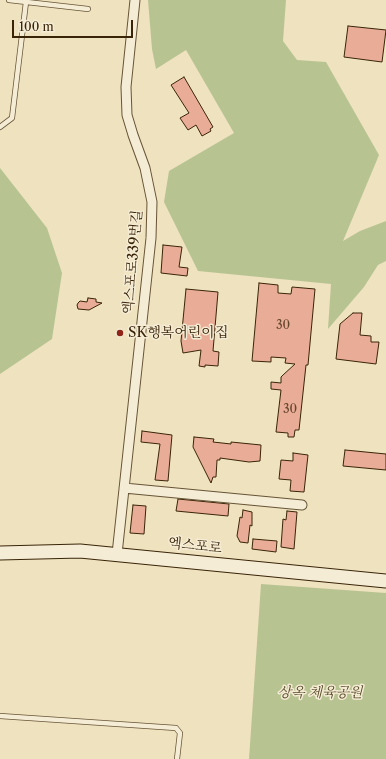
<!DOCTYPE html>
<meta charset="utf-8">
<style>
body{margin:0}
#map{position:relative;width:386px;height:759px;overflow:hidden;background:#efe2bf;font-family:"Libre Caslon Text",serif}
canvas{display:block}
.scale{position:absolute;left:12px;top:20px;width:121px;height:18px;box-sizing:border-box;border:2px solid #392408;border-top:0;padding-left:5px;font-size:12px;line-height:14px;white-space:nowrap;color:#392408;-webkit-text-stroke:3px #f5ecd5;paint-order:stroke}
</style>
<div id="map">
<canvas width="386" height="759"></canvas>
<div class="scale">100 m</div>
</div>
<script>
const ctx = document.querySelector('canvas').getContext('2d');
ctx.lineJoin = 'round';
function fillPath(path, color) { ctx.fillStyle = color; ctx.fill(path, 'evenodd'); }
const shape = rows => new Path2D(rows.map(r => 'M' + r).join(''));
function strokePath(path, color, width, dash) { ctx.strokeStyle = color; ctx.lineWidth = width; ctx.lineCap = dash ? 'butt' : 'round'; ctx.setLineDash(dash || []); ctx.stroke(path); }
function drawText(font, color, halo, rows, align = 'center') {
  ctx.font = font + ' "Libre Caslon Text","Noto Serif KR",serif'; ctx.lineWidth = 3; ctx.setLineDash([]); ctx.textBaseline = 'middle'; ctx.strokeStyle = halo; ctx.fillStyle = color; for (const [text, x, y, turn = 0] of rows) {
    ctx.save(); ctx.translate(x, y); ctx.rotate((+turn || 0) * Math.PI / 180); ctx.textAlign = isNaN(turn) ? turn : align; if (halo) ctx.strokeText(text, 0, 0); ctx.fillText(text, 0, 0); ctx.restore();
  }
}
fillPath(shape([
 [148,0,286,0,283,41,297,60,326,62,379,155,343,241,360,231,386,221,386,261,378,265,364,287,328,329,331,284,198,271,164,202,169,171,234,133,186,50,156,69,152,49],
 [0,168,47,228,62,273,52,339,0,374],
 [261,584,386,593,386,759,249,759]
]), '#b8c392');
const building = shape([
 [348,26,386,30,382,62,344,57,348,26],
 [184,77,213,127,210,129,211,131,202,136,196,125,188,130,180,118,189,113,171,85,184,77],
 [163,245,182,247,179,267,188,268,187,276,161,273,163,245],
 [259,283,278,285,278,293,291,294,292,287,315,289,308,365,306,365,299,430,295,430,294,437,288,437,288,433,276,432,281,390,271,389,271,382,281,383,281,377,283,375,295,364,285,363,286,358,271,357,271,362,252,361,259,283],
 [186,289,218,292,213,351,219,352,218,366,205,365,205,367,199,366,201,350,183,353,181,341,186,289],
 [88,298,96,299,96,302,102,303,89,310,78,309,77,305,78,303,80,301,87,302,88,298],
 [353,313,362,313,360,335,371,336,371,342,379,342,376,364,336,359,340,324,353,313],
 [142,431,172,435,168,481,155,480,160,444,141,442,142,431],
 [194,437,214,439,213,442,231,444,231,442,261,445,260,461,249,462,220,458,220,460,217,460,216,477,213,477,211,483,193,447,194,437],
 [345,450,386,454,386,470,343,466,345,450],
 [293,453,308,455,304,492,290,491,291,480,279,479,281,460,293,461,293,453],
 [178,499,229,504,228,516,176,511,178,499],
 [133,505,146,506,144,534,130,533,133,505],
 [243,510,252,512,252,526,250,525,248,543,240,542,237,536,240,517,242,518,243,510],
 [287,511,297,512,294,549,281,547,283,519,286,520,287,511],
 [253,539,277,541,276,552,252,549,253,539]
]);
fillPath(building, '#e9ac97');
strokePath(building, '#392408', 1);
const lane = shape([
 [9,0,88,9],
 [0,127,12,118,26,2],
 [0,716,176,728,180,733,177,759]
]);
const street = shape([
 [124,488,302,505],
 [117,554,151,238,152,202,145,168,133,135,127,115,126,87,135,0]
]);
const secondary = shape([
 [0,553,80,551,386,581]
]);
strokePath(lane, '#665436', 6);
strokePath(street, '#665436', 11);
strokePath(secondary, '#392408', 15);
strokePath(lane, '#f5ecd5', 4.5);
strokePath(street, '#f5ecd5', 9);
strokePath(secondary, '#f5ecd5', 13);
for (const [x, y, r, color] of [
 [120,333,4,"#8f2418"]
]) { const dot = new Path2D(); dot.arc(x, y, r, 0, 2 * Math.PI); ctx.fillStyle = color; ctx.fill(dot); strokePath(dot, '#f5ecd5', 1.5); }
drawText('12px', '#65462c', null, [
 ["30",283,326],
 ["30",290,410]
]);
drawText('14px', '#392408', '#f5ecd5', [
 ["엑스포로339번길",133,262,-85],
 ["엑스포로",195,546,6]
]);
drawText('14px', '#392408', '#f5ecd5', [
 ["SK행복어린이집",128,333]
], 'left');
drawText('italic 14px', '#594c2a', '#f5ecd5', [
 ["상옥 체육공원",320,693]
]);
</script>
